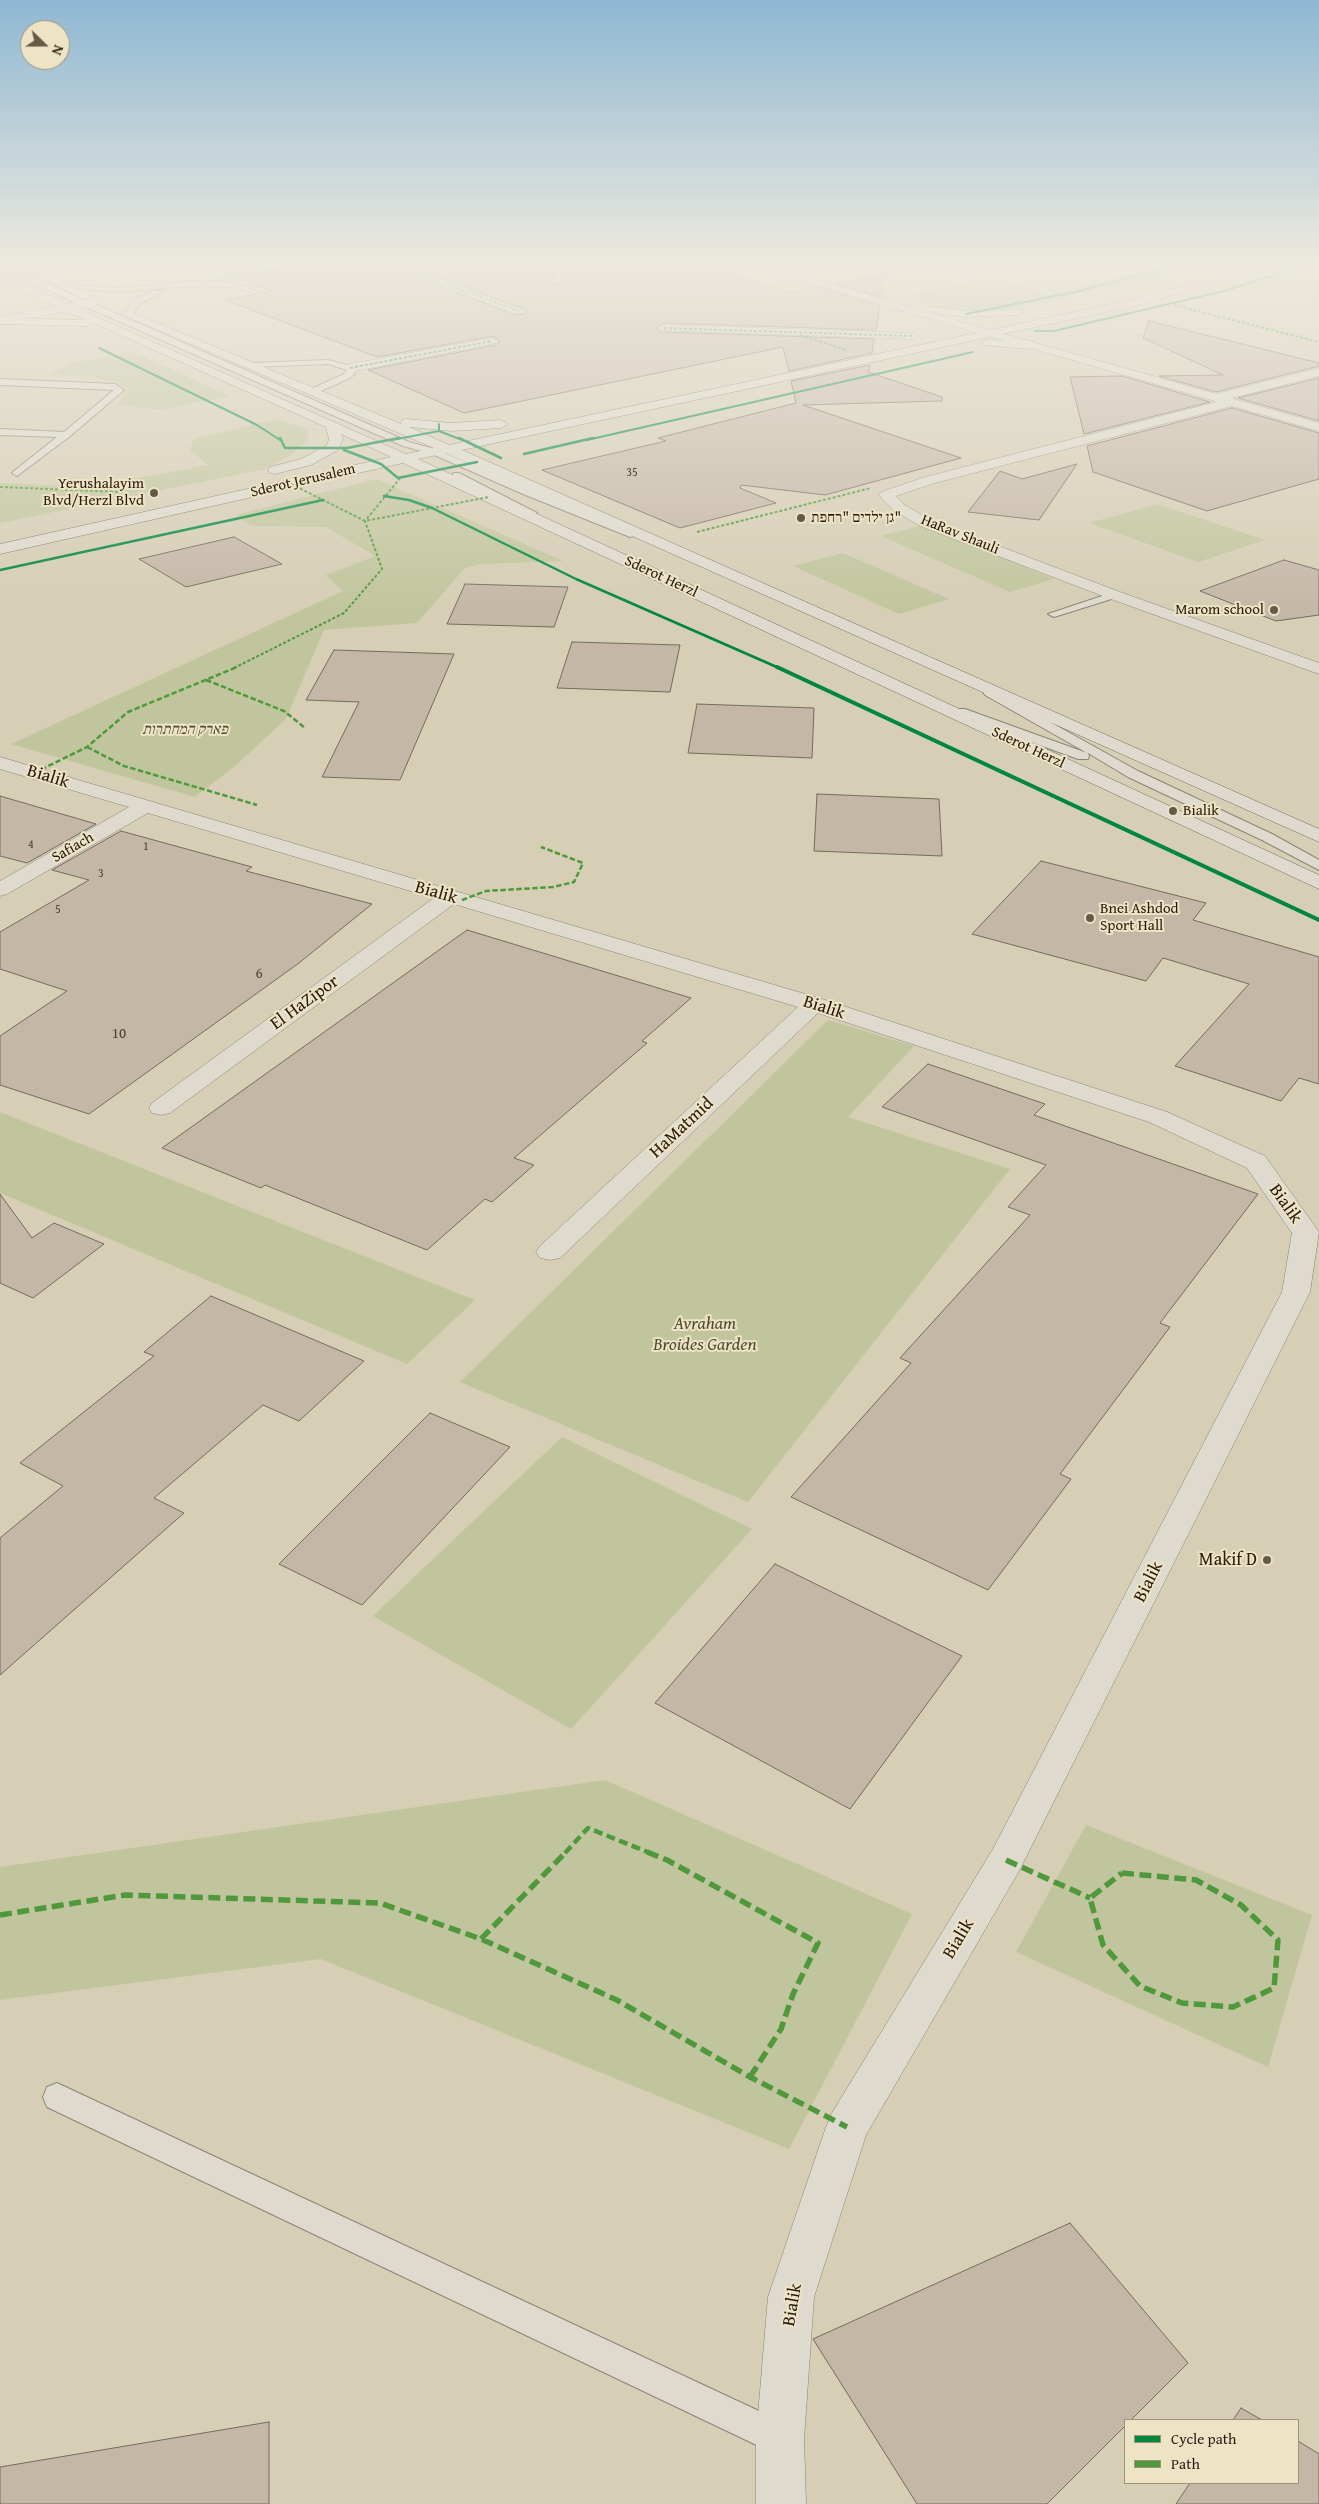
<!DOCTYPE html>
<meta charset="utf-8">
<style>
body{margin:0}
#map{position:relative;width:1319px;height:2504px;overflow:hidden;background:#d6ceb5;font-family:"Gentium Book Plus",serif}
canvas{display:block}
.legend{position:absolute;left:1124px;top:2419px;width:175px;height:65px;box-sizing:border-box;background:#ede4c6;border:1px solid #9f937c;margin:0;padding:6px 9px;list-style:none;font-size:15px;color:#291a0e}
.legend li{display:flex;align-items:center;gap:10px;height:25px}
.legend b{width:25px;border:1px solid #9f937c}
.north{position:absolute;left:20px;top:20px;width:50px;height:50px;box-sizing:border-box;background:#ede4c6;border:1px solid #9f937c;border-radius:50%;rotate:112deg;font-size:14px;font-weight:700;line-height:20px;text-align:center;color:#291a0e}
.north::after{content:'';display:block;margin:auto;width:18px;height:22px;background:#665948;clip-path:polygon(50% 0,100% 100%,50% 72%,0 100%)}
</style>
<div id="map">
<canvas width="1319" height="2504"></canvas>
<ul class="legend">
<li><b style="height:6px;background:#00873e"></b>Cycle path</li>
<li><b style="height:6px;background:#4f993c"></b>Path</li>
</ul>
<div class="north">N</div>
</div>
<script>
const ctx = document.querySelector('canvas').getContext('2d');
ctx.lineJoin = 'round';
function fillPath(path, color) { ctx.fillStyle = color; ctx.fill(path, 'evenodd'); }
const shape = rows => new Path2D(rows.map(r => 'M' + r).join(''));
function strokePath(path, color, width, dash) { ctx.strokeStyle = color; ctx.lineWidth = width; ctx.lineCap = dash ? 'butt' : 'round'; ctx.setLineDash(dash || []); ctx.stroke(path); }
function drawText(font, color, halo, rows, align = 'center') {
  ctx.font = font + ' "Gentium Book Plus","Frank Ruhl Libre",serif'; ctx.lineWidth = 4; ctx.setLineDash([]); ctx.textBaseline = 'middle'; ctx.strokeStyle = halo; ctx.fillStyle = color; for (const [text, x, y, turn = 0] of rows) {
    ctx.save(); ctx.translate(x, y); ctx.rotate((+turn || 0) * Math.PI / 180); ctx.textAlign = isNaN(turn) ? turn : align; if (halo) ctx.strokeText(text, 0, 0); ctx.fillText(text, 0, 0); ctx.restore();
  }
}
fillPath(shape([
 [1174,263,1203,263,1161,276,993,312,942,309,900,298,991,277,1048,294],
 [133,352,230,396,161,410,118,405,127,389,119,384,98,378,50,374,72,363],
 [277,419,307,429,308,439,291,455,265,469,0,523,0,483,88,487,208,465,190,450,194,439],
 [376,479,563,561,482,564,465,568,417,623,324,630,286,719,235,766,195,797,11,744,343,591,326,575,375,556,326,527,251,526,236,515],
 [1157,504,1265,540,1198,562,1089,523],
 [923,525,1054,579,1010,592,881,536],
 [843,553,949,599,899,614,793,566],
 [828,1020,914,1046,848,1117,1010,1169,748,1502,460,1382],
 [0,1112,475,1300,407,1364,0,1193],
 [562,1437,752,1529,571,1729,373,1616],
 [605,1780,912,1914,789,2149,321,1959,0,2000,0,1867],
 [1086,1825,1312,1915,1268,2067,1016,1952]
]), '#c1c59d');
const building = shape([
 [326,263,379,263,515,315,524,314,527,310,400,263,562,263,550,282,552,285,560,284,572,263,660,263,658,267,712,268,788,293,817,287,880,306,876,330,664,323,656,328,660,332,874,339,872,353,789,371,783,347,464,413,368,370,496,345,500,341,493,336,377,357,225,300,272,291,234,277,326,263],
 [885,274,881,297,836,284,885,274],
 [1149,321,1319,363,1319,366,1216,392,1159,376,1223,375,1143,338,1149,321],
 [870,365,868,372,942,397,942,401,803,405,961,458,825,495,741,485,740,488,776,503,680,528,542,470,666,441,658,438,796,403,791,381,870,365],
 [1122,376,1210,402,1084,434,1070,377,1122,376],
 [1319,378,1319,421,1238,398,1319,378],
 [1232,408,1319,433,1319,479,1207,511,1093,472,1087,446,1232,408],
 [1077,464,1039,520,968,512,1000,471,1022,479,1077,464],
 [234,537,282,564,186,587,139,559,234,537],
 [1284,560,1319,570,1319,615,1276,621,1200,591,1284,560],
 [465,584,568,587,554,627,447,624,465,584],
 [572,642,680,645,670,692,557,688,572,642],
 [334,650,454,654,400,780,322,777,359,702,306,700,334,650],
 [697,704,814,708,812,758,688,753,697,704],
 [817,794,939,799,942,856,814,851,817,794],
 [0,796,96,824,27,863,0,856,0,796],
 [121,831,252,867,246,871,372,904,299,963,89,1114,0,1085,0,1036,67,991,0,969,0,932,89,880,52,870,121,831],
 [1041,861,1206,903,1193,920,1319,957,1319,1084,1299,1078,1281,1101,1175,1066,1249,984,1163,958,1146,981,972,934,1041,861],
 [467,930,691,998,642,1041,647,1043,514,1158,534,1165,492,1202,485,1199,427,1250,265,1185,261,1188,162,1148,467,930],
 [928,1064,1045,1104,1034,1115,1258,1194,1160,1323,1170,1327,1060,1474,1071,1479,988,1590,791,1497,911,1363,900,1358,1030,1215,1008,1207,1046,1165,882,1107,928,1064],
 [0,1194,32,1238,54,1223,104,1244,33,1298,0,1283,0,1194],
 [211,1296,364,1361,299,1421,263,1405,154,1498,184,1513,0,1675,0,1538,63,1486,20,1463,154,1356,144,1352,211,1296],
 [430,1413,510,1447,362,1605,279,1564,430,1413],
 [775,1564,962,1656,850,1809,655,1703,775,1564],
 [1070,2223,1188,2363,1131,2420,1125,2420,1125,2426,1047,2504,917,2504,813,2339,1070,2223],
 [1241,2408,1262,2420,1233,2420,1241,2408],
 [269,2422,269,2504,0,2504,0,2467,269,2422],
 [1298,2441,1319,2454,1319,2504,1176,2504,1190,2483,1298,2483,1298,2441]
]);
fillPath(building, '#c5b7a6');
strokePath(building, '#726c5e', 1);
const service = shape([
 [564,263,570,263,558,283,552,283,564,263],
 [934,263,945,263,968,269,998,263,1011,263,968,273,934,263],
 [0,267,33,277,409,442,438,450,639,535,630,537,523,494,432,454,403,446,27,281,0,271,0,267],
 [204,281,234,283,259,292,255,294,233,287,204,285,114,292,62,286,66,284,114,288,204,281],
 [155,290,162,292,140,304,131,316,125,316,124,314,134,300,155,290],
 [328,360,354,367,355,373,350,378,314,394,311,393,311,389,344,374,347,370,328,364,252,367,248,365,252,363,328,360],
 [0,379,115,384,124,390,69,437,17,476,12,473,14,471,57,437,0,435,0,429,64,432,114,390,0,385,0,379],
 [453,473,459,473,537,513,528,515,453,477,453,473],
 [1114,592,1118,593,1118,597,1054,617,1048,614,1114,592],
 [989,688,1138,771,1272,834,1319,860,1319,870,1262,840,1128,777,1088,753,1089,756,1088,759,1078,759,957,715,955,712,957,709,965,709,1087,753,985,695,983,692,985,689,989,688],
 [57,2083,791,2426,795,2438,791,2450,779,2454,767,2450,47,2107,43,2097,47,2087,57,2083]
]);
const pedestrian = shape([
 [381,263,395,263,525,311,523,313,515,313,381,263],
 [664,325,913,333,919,336,913,339,660,330,658,328,664,325],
 [492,338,498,341,496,343,350,372,344,368,350,364,492,338]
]);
const minor = shape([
 [741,263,757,263,969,324,971,326,965,329,961,328,741,263],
 [1319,368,1319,376,1216,402,1210,398,1212,395,1319,368],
 [1232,398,1238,402,1236,405,935,483,896,496,903,504,930,520,1120,592,1319,663,1319,674,1108,598,920,526,893,510,879,495,881,492,925,477,1232,398],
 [0,757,822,999,1167,1112,1265,1156,1319,1232,1310,1292,1019,1871,866,2135,814,2297,804,2439,806,2504,756,2504,756,2439,768,2297,826,2127,832,2113,993,1849,1282,1292,1292,1233,1247,1168,1149,1122,818,1013,560,1258,550,1260,540,1258,536,1252,540,1246,798,1007,454,904,170,1113,161,1115,152,1113,149,1108,152,1103,434,898,148,813,7,894,0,896,0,881,129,807,0,769,0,757]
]);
const tertiary = shape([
 [96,298,100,299,100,303,69,311,0,323,0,317,96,298],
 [965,323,1319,423,1319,431,961,328,959,326,965,323]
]);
const secondary = shape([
 [1,263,16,263,48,273,91,296,86,299,82,298,40,277,1,263],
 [1269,263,1285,263,1134,306,462,450,1319,829,1319,842,446,453,418,459,1319,875,1319,889,403,463,0,554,0,544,391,457,341,434,343,439,338,450,311,465,275,474,270,473,268,470,270,467,301,459,327,445,329,439,326,427,94,323,88,326,0,324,0,318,86,320,0,281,0,274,406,454,434,448,121,314,127,311,131,312,401,424,402,420,407,419,451,423,501,420,508,424,501,428,451,431,409,427,449,445,1132,300,1269,263],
 [931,307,966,311,1018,309,1024,312,1018,315,966,317,927,312,925,310,931,307],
 [987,340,1030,341,1036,345,1030,349,983,345,983,341,987,340]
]);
strokePath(service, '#8a8475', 2);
strokePath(pedestrian, '#8a8475', 1);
strokePath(minor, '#8a8475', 1);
strokePath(tertiary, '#8a8475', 1);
strokePath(secondary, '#726c5e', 1);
fillPath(service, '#dedbce');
fillPath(pedestrian, '#dedbce');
fillPath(minor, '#dedbce');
fillPath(tertiary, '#dedbce');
fillPath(secondary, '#dedbce');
strokePath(shape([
 [386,263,519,311],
 [204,283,226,276,308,263],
 [1174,305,1319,342],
 [664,328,913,336],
 [800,335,846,350],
 [350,368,492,341],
 [291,484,365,521,489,497],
 [0,487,120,492],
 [697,532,871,488],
 [234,668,344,613,382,569,365,521,401,477]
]), '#4f993c', 2, [3, 2]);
strokePath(shape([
 [206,680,284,711,305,728],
 [87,747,124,766,257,805],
 [34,773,87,747,128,712,237,667],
 [462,900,486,891,553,887,574,882,583,863,541,847]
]), '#4f993c', 2.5, [5.5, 2.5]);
strokePath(shape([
 [565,1853,588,1828,650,1853]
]), '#4f993c', 4.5, [9, 4.5]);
strokePath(shape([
 [647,1852,667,1860,818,1943,793,1994,781,2029,750,2077],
 [1006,1860,1090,1898],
 [1122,1873,1196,1880,1241,1905,1278,1940,1274,1988,1233,2007,1182,2003,1140,1986,1103,1945,1090,1898,1122,1873],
 [0,1915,125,1895,380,1903,481,1939,617,2000,750,2077,847,2127],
 [481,1939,566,1852]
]), '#4f993c', 5.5, [12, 5.5]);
strokePath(shape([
 [966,314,1079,291,1184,263],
 [1035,331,1054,331,1224,291,1312,263],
 [99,348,257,425,280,440],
 [439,424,439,431,462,440],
 [392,440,439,431],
 [587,440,973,352]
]), '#00873e', 2);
strokePath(shape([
 [280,438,285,448,347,448,399,438],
 [459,438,501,458],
 [344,450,381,464,398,478,477,462],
 [524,454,593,438],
 [384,496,409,500,432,508,576,579,779,668],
 [0,570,323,500]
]), '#00873e', 2.5);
strokePath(shape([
 [777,667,1319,920]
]), '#00873e', 4);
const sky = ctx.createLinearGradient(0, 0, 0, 613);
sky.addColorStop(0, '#8fb8d3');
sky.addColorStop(0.43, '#ede9de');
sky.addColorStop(1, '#ede9de00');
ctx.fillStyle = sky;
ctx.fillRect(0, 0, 1319, 613);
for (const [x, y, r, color] of [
 [154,493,5,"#665948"],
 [801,518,5,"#665948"],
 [1274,610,5,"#665948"],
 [1173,811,5,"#665948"],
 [1090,918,5,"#665948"],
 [1267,1560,5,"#665948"]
]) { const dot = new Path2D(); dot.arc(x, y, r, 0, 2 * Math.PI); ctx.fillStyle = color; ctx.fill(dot); strokePath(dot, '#ede4c6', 2); }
drawText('12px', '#524336', null, [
 ["35",632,473],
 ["4",31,845],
 ["1",146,847],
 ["3",101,874],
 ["5",58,910]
]);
drawText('15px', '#291a0e', '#ede4c6', [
 ["Sderot Jerusalem",303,481,-13],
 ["HaRav Shauli",960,535,22],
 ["Sderot Herzl",661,577,25],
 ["Sderot Herzl",1028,748,25],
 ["Safiach",73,848,-30]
]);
drawText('15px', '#291a0e', '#ede4c6', [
 ["Yerushalayim",144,484,"right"],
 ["Blvd/Herzl Blvd",144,501,"right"],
 ["גן ילדים \"רחפת\"",811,518],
 ["Marom school",1264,610,"right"],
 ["Bialik",1183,811],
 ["Bnei Ashdod",1100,909],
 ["Sport Hall",1100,926]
], 'left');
drawText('italic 15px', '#524b33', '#ede4c6', [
 ["פארק המחתרות",185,730]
]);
drawText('15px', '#524336', null, [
 ["6",259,974],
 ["10",119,1034]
]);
drawText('18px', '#291a0e', '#ede4c6', [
 ["Bialik",48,777,17],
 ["Bialik",436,893,16],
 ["El HaZipor",305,1003,-36],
 ["Bialik",824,1008,18],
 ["HaMatmid",682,1128,-43],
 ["Bialik",1285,1204,55],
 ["Bialik",1149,1582,-63],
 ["Bialik",959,1939,-59],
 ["Bialik",793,2305,-80]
]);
drawText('italic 18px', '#524b33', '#ede4c6', [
 ["Avraham",705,1324],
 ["Broides Garden",705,1345]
]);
drawText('18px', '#291a0e', '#ede4c6', [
 ["Makif D",1257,1560]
], 'right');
</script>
